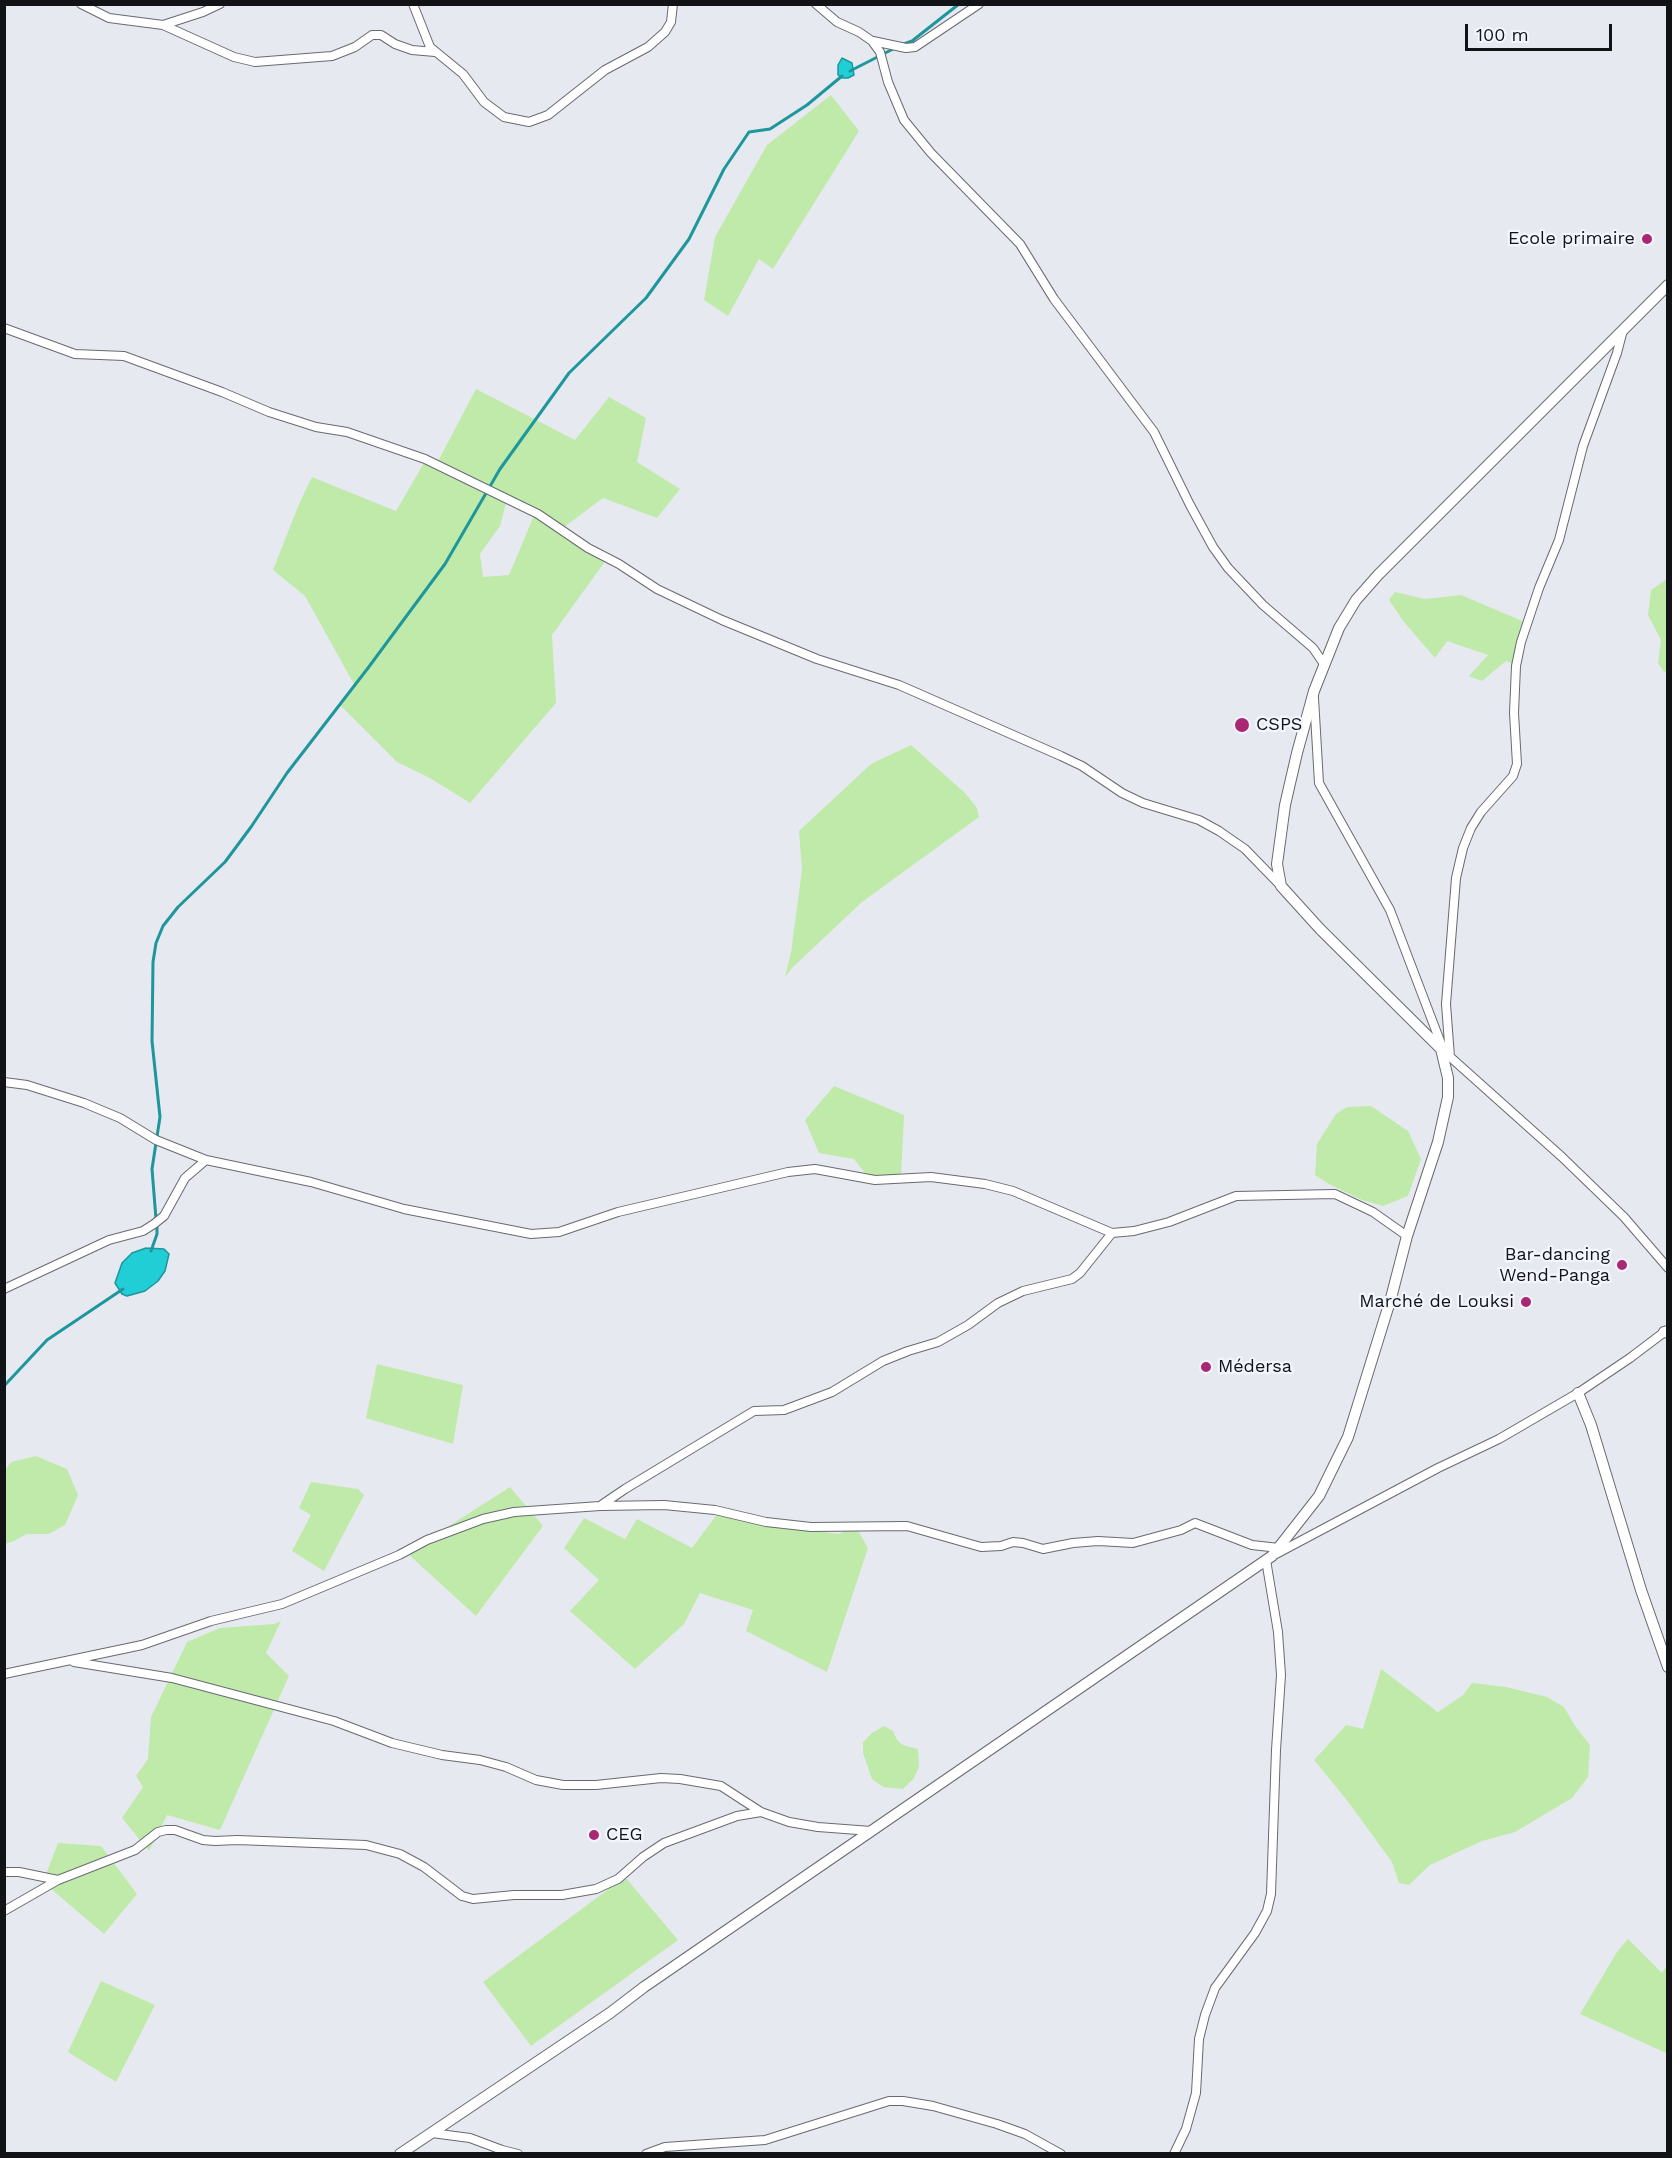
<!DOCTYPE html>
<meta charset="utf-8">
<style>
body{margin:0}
#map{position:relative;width:1672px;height:2158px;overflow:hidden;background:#e7e9f1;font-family:"Work Sans",sans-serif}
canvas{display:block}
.frame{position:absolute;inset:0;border:6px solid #121316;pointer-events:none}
.scale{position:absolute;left:1465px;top:24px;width:147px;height:27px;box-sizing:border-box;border:3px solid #121316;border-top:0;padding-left:8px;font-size:18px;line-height:21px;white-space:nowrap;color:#121316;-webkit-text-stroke:4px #f4f6ff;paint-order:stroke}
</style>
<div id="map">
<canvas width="1672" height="2158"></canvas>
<div class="frame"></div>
<div class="scale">100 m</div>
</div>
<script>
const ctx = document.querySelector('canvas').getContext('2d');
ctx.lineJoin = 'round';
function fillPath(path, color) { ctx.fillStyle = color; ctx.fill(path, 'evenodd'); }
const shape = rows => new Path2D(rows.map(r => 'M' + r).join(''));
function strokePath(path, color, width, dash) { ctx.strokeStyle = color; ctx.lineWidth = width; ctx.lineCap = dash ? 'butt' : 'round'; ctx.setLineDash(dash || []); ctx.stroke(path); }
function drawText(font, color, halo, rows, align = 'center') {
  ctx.font = font + ' "Work Sans",sans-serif'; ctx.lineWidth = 4.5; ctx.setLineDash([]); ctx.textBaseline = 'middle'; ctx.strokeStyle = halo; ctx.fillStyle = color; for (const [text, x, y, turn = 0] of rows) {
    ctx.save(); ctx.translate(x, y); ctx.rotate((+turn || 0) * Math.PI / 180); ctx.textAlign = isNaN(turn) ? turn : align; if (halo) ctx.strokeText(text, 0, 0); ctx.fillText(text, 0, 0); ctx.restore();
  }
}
fillPath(shape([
 [831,95,859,131,773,269,759,259,728,316,704,300,715,237,767,145],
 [476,389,575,440,609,397,646,418,637,462,680,489,657,518,603,498,560,530,606,560,552,635,556,703,470,803,430,778,397,762,340,705,355,686,305,596,273,570,299,504,312,477,396,511,425,461,436,465],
 [507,500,535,513,509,575,483,577,480,554,500,526],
 [1667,579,1668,670,1664,672,1658,663,1661,640,1648,615,1651,590],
 [1395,592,1425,599,1461,595,1527,623,1516,665,1506,661,1482,681,1469,676,1488,655,1447,641,1435,658,1404,622,1389,600],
 [911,745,965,793,977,808,979,817,862,902,792,968,785,977,791,952,802,870,799,831,871,764],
 [834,1086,904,1115,901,1176,878,1177,865,1173,854,1159,819,1153,805,1120],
 [1371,1106,1408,1131,1421,1159,1408,1196,1383,1206,1362,1200,1327,1183,1315,1175,1317,1144,1336,1114,1347,1107],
 [377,1364,463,1385,453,1444,366,1418],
 [36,1456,67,1469,78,1495,65,1525,49,1534,27,1534,14,1541,5,1544,5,1470,11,1462],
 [311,1482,358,1489,364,1495,324,1571,292,1551,311,1515,299,1508],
 [510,1487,543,1526,476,1616,407,1553],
 [718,1513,781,1520,816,1531,838,1534,856,1527,868,1548,827,1672,746,1631,753,1610,700,1593,684,1624,635,1669,570,1611,599,1580,564,1548,584,1518,625,1539,637,1519,692,1548],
 [281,1621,266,1653,289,1676,220,1830,167,1815,149,1851,122,1818,143,1787,136,1776,148,1759,151,1717,187,1642,220,1628,274,1624],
 [1381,1669,1438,1712,1463,1695,1472,1683,1506,1687,1547,1697,1564,1707,1575,1726,1590,1745,1588,1777,1572,1798,1515,1832,1482,1841,1430,1865,1409,1885,1399,1883,1392,1862,1346,1799,1314,1760,1346,1725,1363,1729],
 [884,1726,893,1731,897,1740,903,1745,918,1749,919,1767,914,1778,903,1789,883,1787,872,1779,863,1753,863,1742,872,1733],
 [58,1843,101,1846,137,1894,104,1934,43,1882],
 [625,1877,678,1940,531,2046,483,1982],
 [1628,1939,1662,1973,1667,1966,1667,2057,1666,2053,1580,2014,1617,1952],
 [101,1981,155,2005,116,2082,68,2052]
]), '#c0eaa9');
const water = shape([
 [842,58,852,63,854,75,848,78,842,78,838,75,838,65,842,58],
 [146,1248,164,1249,169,1254,165,1271,158,1281,145,1291,127,1296,122,1294,115,1283,122,1263,132,1253,146,1248]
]);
fillPath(water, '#22ced5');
strokePath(water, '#1d969c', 1.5);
strokePath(shape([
 [904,44,912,41,959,4],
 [850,71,895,48],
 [156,1219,152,1169,160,1117,152,1041,153,962,156,943,163,926,178,907,225,862,251,827,287,773,368,668,445,564,500,469,569,373,646,298,689,239,724,169,749,132,770,129,807,105,842,76],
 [151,1251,157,1234,157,1225],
 [4,1386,47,1340,123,1289]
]), '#1d969c', 3);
const minor = shape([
 [81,4,109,18,163,25,234,57,255,62,332,56,355,47,372,35,381,35,395,44,412,50,435,52],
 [413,4,430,47,463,74,484,102,504,117,529,122,548,115,605,70,648,47,665,32,671,22,673,4],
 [816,4,837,22,859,32,872,41,880,52,888,82,904,120,931,153,1020,244,1054,299,1154,432,1190,505,1213,547,1228,568,1263,605,1313,648,1324,664],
 [163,25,203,12,220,4],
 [873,41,906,48,915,47,979,4],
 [4,328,75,354,124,356,222,392,269,412,316,427,347,432,425,459,538,514,588,548,619,564,657,589,722,620,817,659,899,685,1061,756,1082,766,1122,793,1143,803,1199,820,1219,831,1245,849,1281,886],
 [1314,698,1319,783,1390,910,1443,1049],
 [1448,1055,1562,1157,1624,1217,1668,1268],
 [1450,1057,1446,1004,1456,878,1463,848,1471,828,1481,812,1513,776,1517,764,1514,713,1516,666,1521,642,1539,588,1559,540,1583,446,1617,353,1623,330],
 [4,1082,27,1085,84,1103,120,1118,156,1140,206,1160,311,1182,404,1209,531,1234,559,1232,618,1212,788,1172,815,1169,875,1180,931,1177,985,1184,1013,1191,1112,1233,1134,1231,1169,1222,1236,1196,1335,1194,1373,1212,1407,1236],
 [4,1289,109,1240,143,1231,154,1224,164,1216,185,1178,206,1160],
 [600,1506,664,1505,715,1510,766,1522,811,1527,907,1526,981,1547,1001,1546,1013,1542,1023,1543,1043,1549,1073,1543,1098,1541,1133,1543,1181,1530,1195,1523,1252,1545,1279,1548],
 [1276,1554,1438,1468,1499,1439,1578,1393,1630,1358,1667,1330],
 [74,1662,172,1678,334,1721,392,1743,442,1755,480,1760,506,1767,536,1780,563,1785,596,1785,661,1778,680,1779,721,1786,761,1812,789,1822,818,1827,871,1831],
 [4,1674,142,1645,211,1621,282,1604,399,1555,427,1540,483,1519,514,1512,600,1506,625,1489,754,1411,784,1410,832,1392,883,1361,908,1351,938,1342,968,1325,998,1303,1023,1291,1072,1279,1080,1273,1112,1233],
 [4,1872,19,1872,58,1880],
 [4,1911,58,1880,135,1850,158,1832,166,1830,175,1830,203,1840,215,1841,237,1840,366,1845,400,1854,424,1867,462,1896,473,1899,514,1895,562,1895,596,1889,618,1879,643,1857,664,1843,737,1816,761,1812],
 [432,2133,470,2138,502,2150,518,2154],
 [646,2154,665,2147,765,2140,889,2101,903,2101,933,2106,997,2124,1025,2134,1061,2154],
 [1174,2154,1186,2129,1196,2093,1199,2039,1205,2015,1215,1988,1255,1933,1267,1911,1271,1894,1276,1750,1281,1675,1278,1632,1266,1560]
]);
const tertiary = shape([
 [1664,1332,1668,1333],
 [1578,1393,1591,1425,1641,1590,1668,1667],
 [400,2154,610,2013,644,1987,1272,1556,1319,1496,1348,1437,1391,1298,1407,1236,1438,1142,1448,1097,1448,1078,1441,1049,1320,929,1281,886,1277,864,1285,805,1297,753,1314,691,1339,628,1356,600,1378,575,1668,285]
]);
strokePath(minor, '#686a71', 10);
strokePath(tertiary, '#686a71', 12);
strokePath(minor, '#fff', 8);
strokePath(tertiary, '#fff', 10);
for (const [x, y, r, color] of [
 [1647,239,6,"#a92773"],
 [1242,725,8,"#a92773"],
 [1622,1265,6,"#a92773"],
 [1526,1302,6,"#a92773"],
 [1206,1367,6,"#a92773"],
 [594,1835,6,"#a92773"]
]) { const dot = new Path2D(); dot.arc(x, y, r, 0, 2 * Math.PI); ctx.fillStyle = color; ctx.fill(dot); strokePath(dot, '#f4f6ff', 2); }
drawText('18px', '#121316', '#f4f6ff', [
 ["Ecole primaire",1635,239],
 ["CSPS",1256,725,"left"],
 ["Bar-dancing",1610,1255],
 ["Wend-Panga",1610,1276],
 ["Marché de Louksi",1514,1302],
 ["Médersa",1218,1367,"left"],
 ["CEG",606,1835,"left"]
], 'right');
</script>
